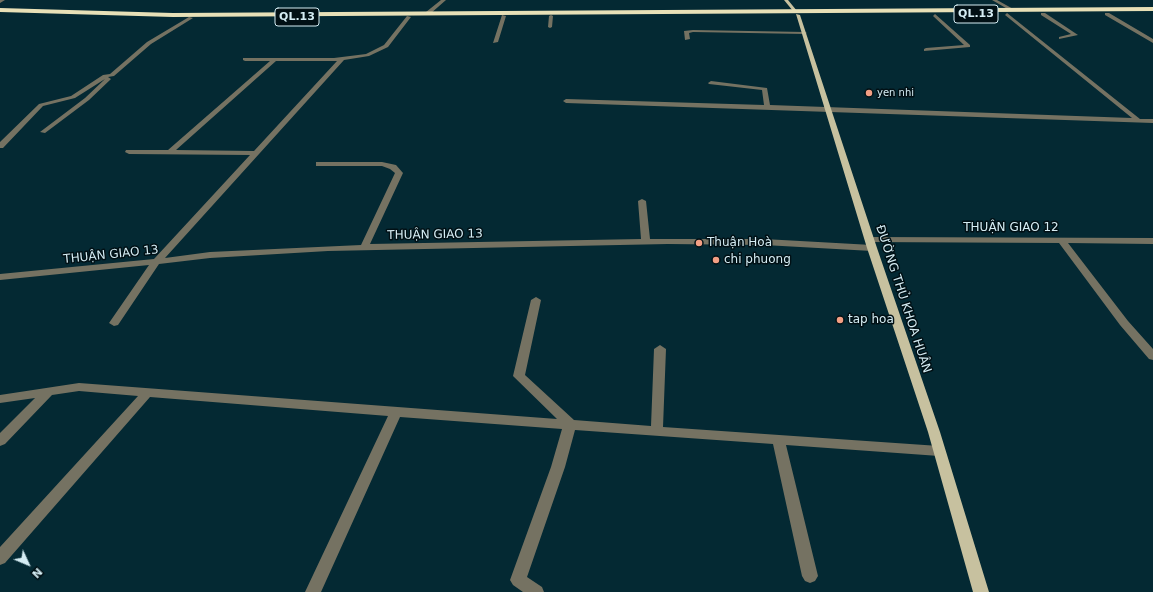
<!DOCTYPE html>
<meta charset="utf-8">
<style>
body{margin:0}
#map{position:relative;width:1153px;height:592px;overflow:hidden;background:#042933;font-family:"DejaVu Sans",sans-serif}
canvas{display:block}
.north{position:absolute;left:8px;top:544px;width:40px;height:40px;-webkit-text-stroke:3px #011015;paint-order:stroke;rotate:134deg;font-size:11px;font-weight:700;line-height:16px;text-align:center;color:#d5edf4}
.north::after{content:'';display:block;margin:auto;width:14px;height:18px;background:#d5edf4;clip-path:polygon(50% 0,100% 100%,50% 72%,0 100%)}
</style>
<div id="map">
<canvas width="1153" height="592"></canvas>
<div class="north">N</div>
</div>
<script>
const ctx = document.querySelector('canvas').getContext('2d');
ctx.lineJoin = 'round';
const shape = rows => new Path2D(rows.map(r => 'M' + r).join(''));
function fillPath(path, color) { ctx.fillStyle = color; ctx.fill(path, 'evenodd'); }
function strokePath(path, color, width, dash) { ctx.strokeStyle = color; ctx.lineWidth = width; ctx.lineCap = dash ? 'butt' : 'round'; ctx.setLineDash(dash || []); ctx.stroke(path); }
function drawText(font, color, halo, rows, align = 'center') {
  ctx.font = font + ' "DejaVu Sans",sans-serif'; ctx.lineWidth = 3; ctx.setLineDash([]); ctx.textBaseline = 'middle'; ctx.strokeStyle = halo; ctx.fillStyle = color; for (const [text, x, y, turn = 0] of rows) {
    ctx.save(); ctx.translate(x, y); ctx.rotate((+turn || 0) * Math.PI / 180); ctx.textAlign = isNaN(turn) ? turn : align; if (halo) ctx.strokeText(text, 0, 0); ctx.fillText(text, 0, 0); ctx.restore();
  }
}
fillPath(shape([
 [0,0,5,0,0,3,0,0],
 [441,0,446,0,430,14,426,14,426,12,441,0],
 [992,0,997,0,1015,10,1011,11,992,0],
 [1007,13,1140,119,1153,119,1153,123,566,103,563,101,566,99,764,105,762,90,709,84,708,83,711,81,767,88,770,105,1132,118,1005,15,1007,13],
 [1041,13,1045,13,1078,35,1059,39,1059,37,1071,34,1041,15,1041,13],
 [1105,13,1109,13,1153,39,1153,43,1105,15,1105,13],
 [935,14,970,45,970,47,924,51,924,49,926,48,964,45,933,16,935,14],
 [502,15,506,16,498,42,493,43,502,15],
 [551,15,553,16,552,27,550,28,548,27,549,16,551,15],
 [407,16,411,17,388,47,369,56,344,60,165,258,210,252,361,245,395,173,390,169,382,166,316,166,316,162,382,162,396,165,403,173,370,244,641,239,638,201,642,199,646,201,650,239,764,239,872,245,877,248,872,251,764,245,668,244,328,251,210,258,159,264,118,325,114,326,109,323,149,265,0,280,0,274,154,259,250,155,129,154,125,152,126,150,168,150,270,61,245,61,243,60,243,58,334,58,366,54,384,45,407,16],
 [276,61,337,61,254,151,176,150,276,61],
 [189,17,193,18,151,44,114,76,108,77,111,79,110,80,89,100,45,133,40,132,85,98,105,79,75,98,43,106,3,148,0,148,0,142,39,104,71,96,103,75,110,74,147,42,189,17],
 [693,30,805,32,807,33,805,34,693,32,689,33,690,39,685,40,684,31,693,30],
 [869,237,1153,238,1153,244,1068,243,1128,321,1153,349,1153,360,1149,359,1120,325,1059,243,866,242,865,240,869,237],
 [536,297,541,300,525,375,574,420,651,426,654,349,660,345,666,349,663,427,939,446,944,448,945,451,944,454,939,456,786,445,818,576,815,581,810,583,805,581,802,576,773,444,575,430,565,467,527,577,542,587,544,592,523,592,513,585,510,580,551,467,562,429,400,417,321,592,305,592,388,416,150,397,5,563,0,565,0,547,138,396,79,391,52,395,5,444,0,446,0,433,35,398,0,403,0,395,79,383,557,419,513,376,531,300,536,297]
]), '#757262');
fillPath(shape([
 [784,0,788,0,797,11,793,11,784,0],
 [796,14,800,15,877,248,940,432,989,592,973,592,928,432,867,248,796,14]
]), '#c7c19f');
fillPath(shape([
 [1153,7,1153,11,173,17,0,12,0,8,173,13,1153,7]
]), '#e8e0b7');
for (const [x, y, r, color] of [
 [869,93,4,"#f39f84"],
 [699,243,4,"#f39f84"],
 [716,260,4,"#f39f84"],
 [840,320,4,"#f39f84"]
]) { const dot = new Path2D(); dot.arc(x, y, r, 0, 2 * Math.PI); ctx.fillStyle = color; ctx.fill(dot); strokePath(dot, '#011015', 1.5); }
drawText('10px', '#d5edf4', '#011015', [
 ["yen nhi",877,93]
], 'left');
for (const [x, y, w] of [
 [976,14,44],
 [297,17,44]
]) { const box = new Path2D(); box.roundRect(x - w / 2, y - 9, w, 18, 3); ctx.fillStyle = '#011015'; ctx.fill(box); strokePath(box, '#d5edf4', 1); }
drawText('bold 11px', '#d5edf4', null, [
 ["QL.13",976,14],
 ["QL.13",297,17]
]);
drawText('12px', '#d5edf4', '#011015', [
 ["THUẬN GIAO 12",1011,228],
 ["THUẬN GIAO 13",435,235,-1],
 ["THUẬN GIAO 13",111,255,-6],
 ["ĐƯỜNG THỦ KHOA HUÂN",903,299,72]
]);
drawText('12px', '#d5edf4', '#011015', [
 ["Thuận Hoà",707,243],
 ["chi phuong",724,260],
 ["tap hoa",848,320]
], 'left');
</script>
